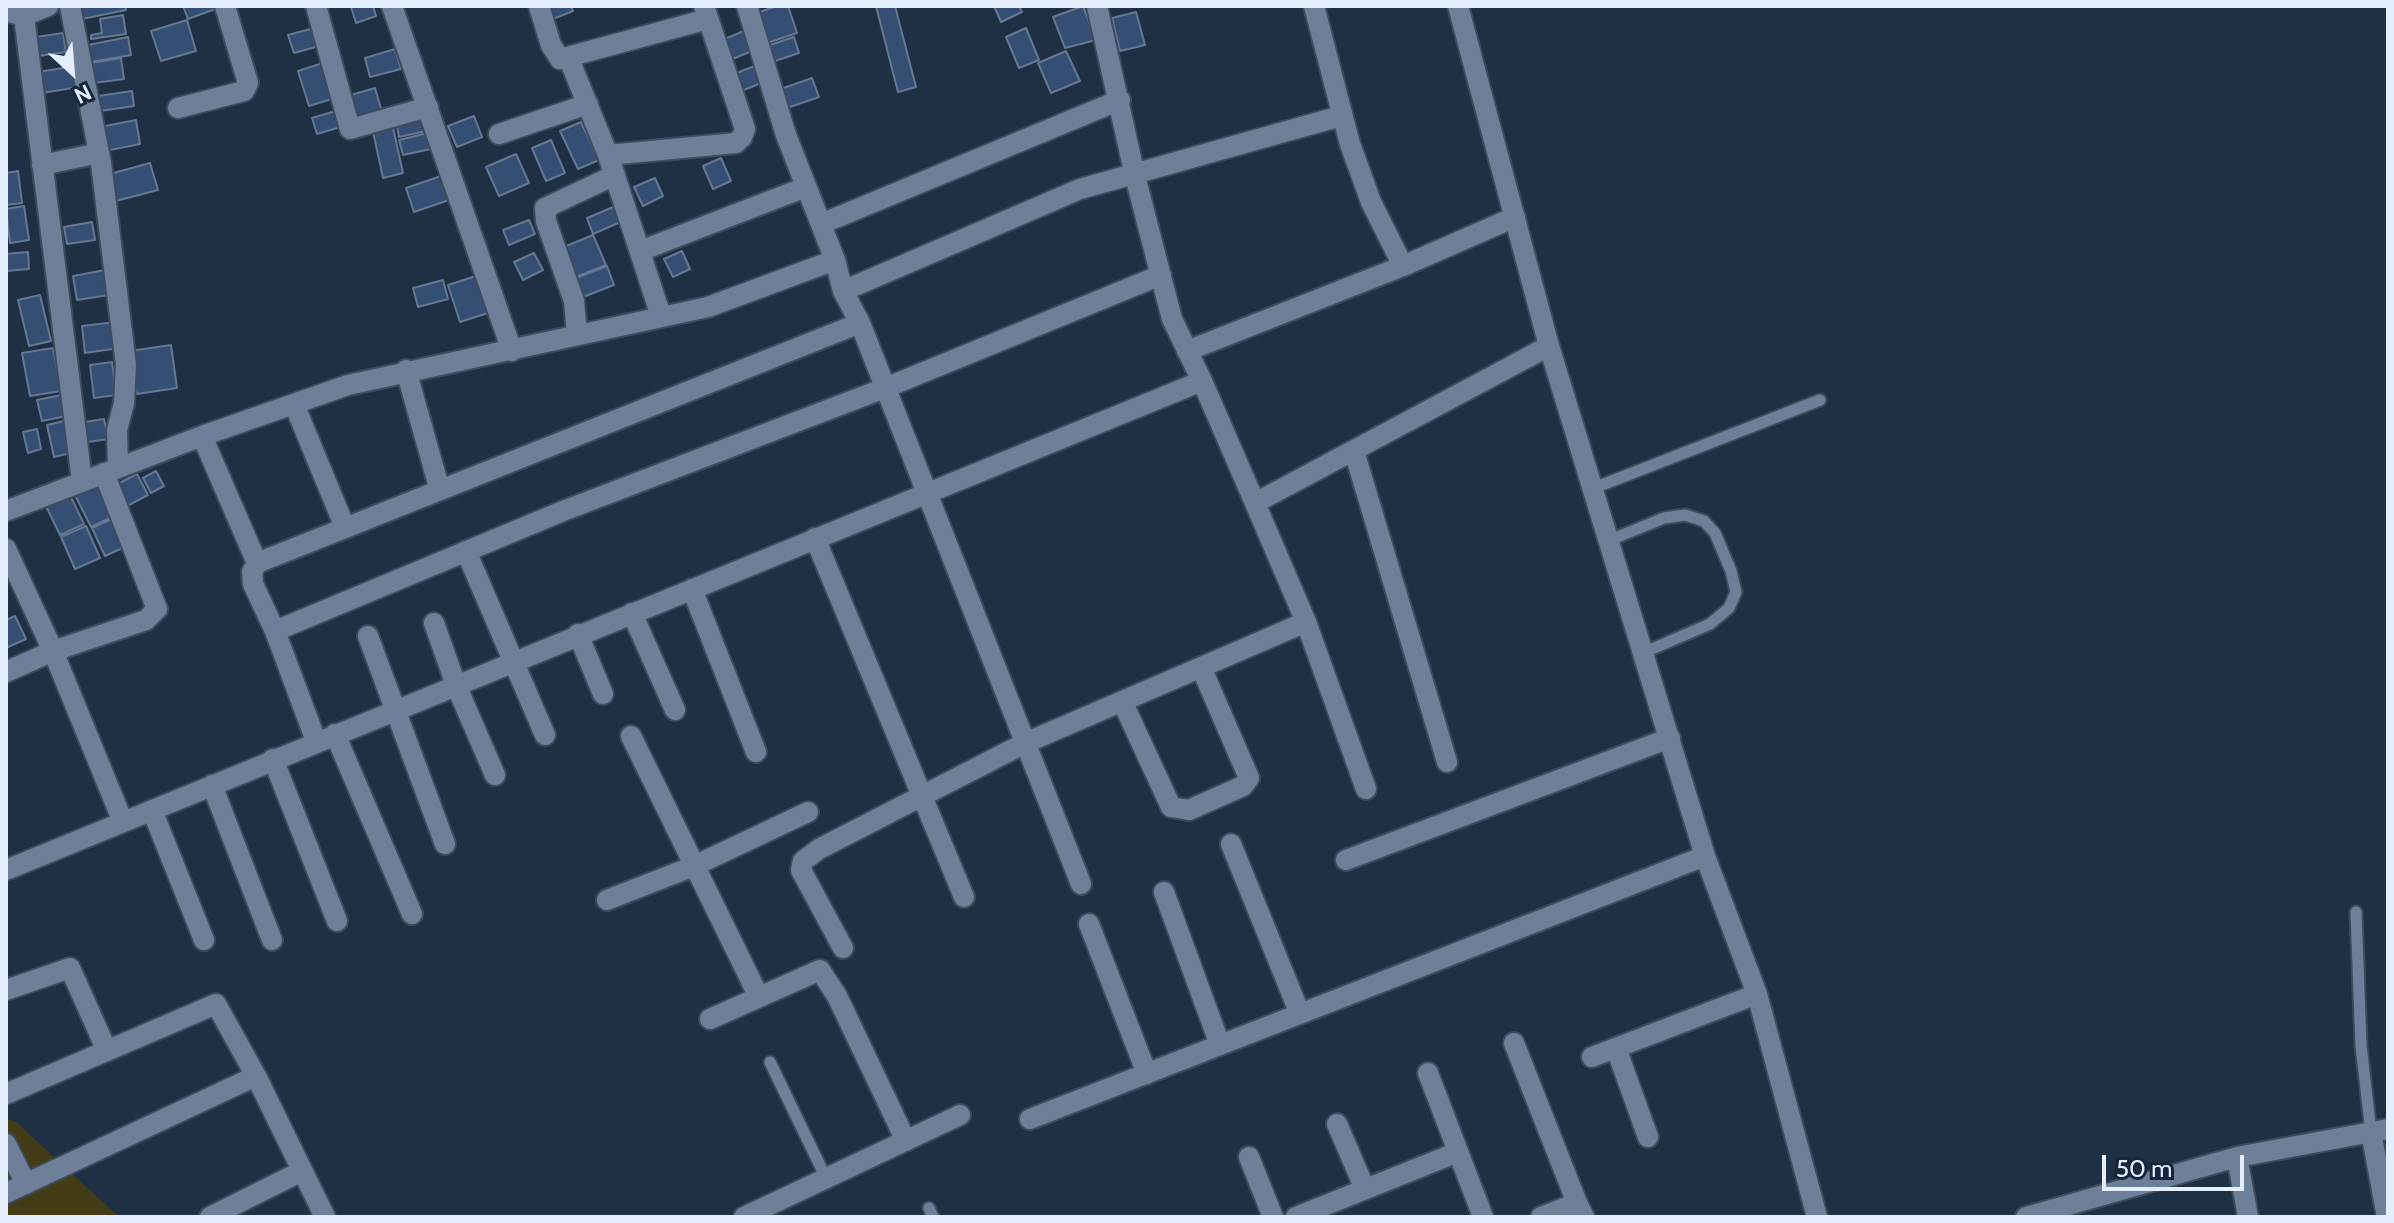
<!DOCTYPE html>
<style>
body{margin:0}
#map{position:relative;width:2394px;height:1223px;overflow:hidden;background:#1f2f44;font-family:Cabin,sans-serif}
canvas{display:block}
.frame{position:absolute;inset:0;border:8px solid #e4eefd;pointer-events:none}
.north{position:absolute;left:32px;top:32px;width:80px;height:80px;-webkit-text-stroke:6px #16253a;paint-order:stroke;rotate:154deg;font-size:22px;font-weight:700;line-height:32px;text-align:center;color:#e4eefd}
.north::after{content:'';display:block;margin:auto;width:28px;height:36px;background:#e4eefd;clip-path:polygon(50% 0,100% 100%,50% 72%,0 100%)}
.scale{position:absolute;left:2102px;top:1155px;width:142px;height:36px;box-sizing:border-box;border:4px solid #e4eefd;border-top:0;padding-left:10px;font-size:24px;line-height:28px;white-space:nowrap;color:#e4eefd;-webkit-text-stroke:6px #16253a;paint-order:stroke}
</style>
<div id="map">
<canvas width="2394" height="1223"></canvas>
<div class="frame"></div>
<div class="north">N</div>
<div class="scale">50 m</div>
</div>
<script>
const ctx = document.querySelector('canvas').getContext('2d');
ctx.lineJoin = 'round';
function fillPath(path, color) { ctx.fillStyle = color; ctx.fill(path, 'evenodd'); }
const shape = rows => new Path2D(rows.map(r => 'M' + r).join(''));
function strokePath(path, color, width, dash) { ctx.strokeStyle = color; ctx.lineWidth = width; ctx.lineCap = dash ? 'butt' : 'round'; ctx.setLineDash(dash || []); ctx.stroke(path); }
fillPath(shape([
 [6,1118,16,1122,119,1217,6,1217]
]), '#443b17');
const building = shape([
 [80,6,125,6,126,10,82,19,80,6],
 [183,6,217,6,218,8,188,19,183,6],
 [373,6,376,16,356,23,351,7,373,6],
 [571,6,573,11,553,19,548,7,571,6],
 [777,6,788,6,797,33,764,44,754,14,777,6],
 [876,6,895,6,916,87,898,92,876,6],
 [994,6,1019,6,1022,12,1001,22,994,6],
 [1083,6,1096,40,1065,48,1053,17,1083,6],
 [1136,12,1145,45,1120,51,1112,18,1136,12],
 [123,15,126,34,91,39,91,35,102,33,100,19,123,15],
 [187,20,196,51,161,61,151,31,187,20],
 [314,28,319,46,294,53,288,35,314,28],
 [1026,28,1039,60,1019,68,1006,37,1026,28],
 [746,30,754,50,728,61,720,41,746,30],
 [63,33,66,52,32,57,29,38,63,33],
 [128,37,131,55,91,62,88,45,128,37],
 [794,37,799,53,772,62,767,46,794,37],
 [395,49,401,69,370,77,365,58,395,49],
 [1066,51,1080,81,1051,93,1038,63,1066,51],
 [121,58,124,79,94,83,91,63,121,58],
 [323,63,335,98,309,106,298,71,323,63],
 [757,65,764,82,736,93,729,76,757,65],
 [75,66,79,87,42,93,38,72,75,66],
 [812,78,819,97,784,109,778,90,812,78],
 [375,88,382,112,352,122,344,97,375,88],
 [132,91,134,106,94,112,91,97,132,91],
 [339,110,344,126,317,134,312,118,339,110],
 [423,115,426,131,399,137,396,121,423,115],
 [474,116,482,137,457,147,448,126,474,116],
 [136,120,140,144,105,151,100,127,136,120],
 [581,122,599,160,578,169,560,131,581,122],
 [392,123,403,173,383,178,372,127,392,123],
 [428,133,431,149,403,155,399,140,428,133],
 [551,140,565,173,546,181,532,148,551,140],
 [516,154,529,183,499,196,486,167,516,154],
 [721,158,731,181,713,189,703,166,721,158],
 [150,163,158,190,112,202,106,175,150,163],
 [18,171,22,203,6,205,6,173,18,171],
 [441,176,449,200,414,212,406,188,441,176],
 [655,178,663,196,643,206,634,187,655,178],
 [618,205,625,220,593,234,587,218,618,205],
 [24,206,29,240,10,243,6,209,24,206],
 [529,220,535,234,509,245,503,230,529,220],
 [92,222,95,240,67,244,64,227,92,222],
 [593,235,606,265,571,279,559,249,593,235],
 [682,251,690,269,673,277,664,259,682,251],
 [28,252,29,269,6,271,6,254,28,252],
 [534,253,543,270,523,280,514,262,534,253],
 [607,266,614,285,578,299,571,280,607,266],
 [105,270,109,295,77,300,73,276,105,270],
 [476,276,488,313,460,322,448,285,476,276],
 [443,280,448,299,418,307,413,288,443,280],
 [40,295,51,341,29,346,18,300,40,295],
 [116,322,119,348,85,353,82,326,116,322],
 [171,345,177,388,137,394,130,351,171,345],
 [53,348,61,391,30,396,22,353,53,348],
 [112,362,116,395,94,398,90,365,112,362],
 [62,395,66,416,42,421,37,400,62,395],
 [104,419,108,439,82,443,78,423,104,419],
 [64,421,71,453,54,457,47,425,64,421],
 [37,429,41,449,28,453,23,432,37,429],
 [156,471,164,486,151,493,143,478,156,471],
 [137,474,148,495,127,506,116,485,137,474],
 [99,483,114,516,91,527,75,495,99,483],
 [68,491,84,524,60,535,44,502,68,491],
 [116,517,129,545,105,556,92,528,116,517],
 [86,526,100,558,75,569,61,537,86,526],
 [15,616,26,639,6,648,6,620,15,616]
]);
fillPath(building, '#344f73');
strokePath(building, '#667891', 2);
const service = shape([
 [1594,488,1820,400],
 [1610,540,1664,518,1685,515,1704,521,1715,533,1731,571,1736,592,1729,608,1710,624,1645,652],
 [2356,912,2361,1046,2371,1132],
 [770,1062,826,1178],
 [929,1208,933,1217]
]);
const minor = shape([
 [70,6,101,163,126,365,124,403,117,430,118,467],
 [316,6,350,129,428,107],
 [392,6,512,351],
 [539,6,551,45,560,59,708,19],
 [747,6,786,135,835,260,843,291,860,323,1081,884],
 [1097,6,1135,176,1172,319,1202,381],
 [1314,6,1350,144,1371,202,1403,266],
 [1458,6,1549,346],
 [6,11,24,16,48,6],
 [24,16,82,481],
 [569,59,608,155,661,316],
 [178,108,244,91,248,83,225,6],
 [499,134,588,104],
 [608,155,736,143,742,137,745,129,704,6],
 [42,165,99,153],
 [821,224,1120,100],
 [640,251,806,187],
 [843,291,1080,189,1341,116],
 [577,334,574,301,546,221,545,208,615,175],
 [1187,351,1403,266,1515,217],
 [406,370,439,487],
 [294,404,344,525],
 [202,436,257,563],
 [1354,451,1447,762],
 [1255,503,1306,622,1366,789],
 [6,511,202,436,348,385,708,307,835,260],
 [815,538,964,897],
 [6,549,53,651,123,822],
 [466,551,545,735],
 [692,589,756,752],
 [632,613,675,710],
 [434,623,456,685,495,775],
 [275,631,563,511,885,388,1161,275],
 [578,634,603,694],
 [368,636,445,844],
 [6,672,53,651,146,620,157,609,104,473],
 [1122,701,1171,807,1189,810,1243,786,1249,778,1201,667],
 [335,734,412,914],
 [631,736,759,997],
 [316,741,275,631,253,584,252,572,257,563,860,323],
 [273,759,337,921],
 [212,785,272,940],
 [152,810,204,940],
 [1231,844,1300,1014],
 [1346,860,1670,738],
 [6,870,1202,381,1255,503,1549,346,1705,856,1757,994,1817,1217],
 [1164,892,1220,1045],
 [607,900,694,866,808,812],
 [1089,924,1147,1074],
 [843,948,801,870,803,861,819,849,1023,744,1306,622],
 [6,990,70,968,107,1051],
 [710,1019,820,970,837,996,906,1141],
 [1514,1043,1577,1203],
 [1616,1048,1648,1137],
 [1592,1057,1757,994],
 [1428,1073,1483,1217],
 [6,1094,216,1004,256,1076],
 [1030,1119,1705,856],
 [1337,1124,1365,1189],
 [2371,1132,2387,1217],
 [6,1144,26,1184],
 [1249,1157,1273,1217],
 [2237,1157,2248,1217],
 [6,1193,256,1076,325,1217],
 [210,1217,302,1171],
 [744,1217,960,1115],
 [1296,1217,1458,1152],
 [1541,1217,1577,1203,1584,1217],
 [2026,1217,2237,1157,2388,1129]
]);
strokePath(service, '#3d4b5d', 15);
strokePath(minor, '#3d4b5d', 24);
strokePath(service, '#6e8099', 11);
strokePath(minor, '#6e8099', 20);
</script>
